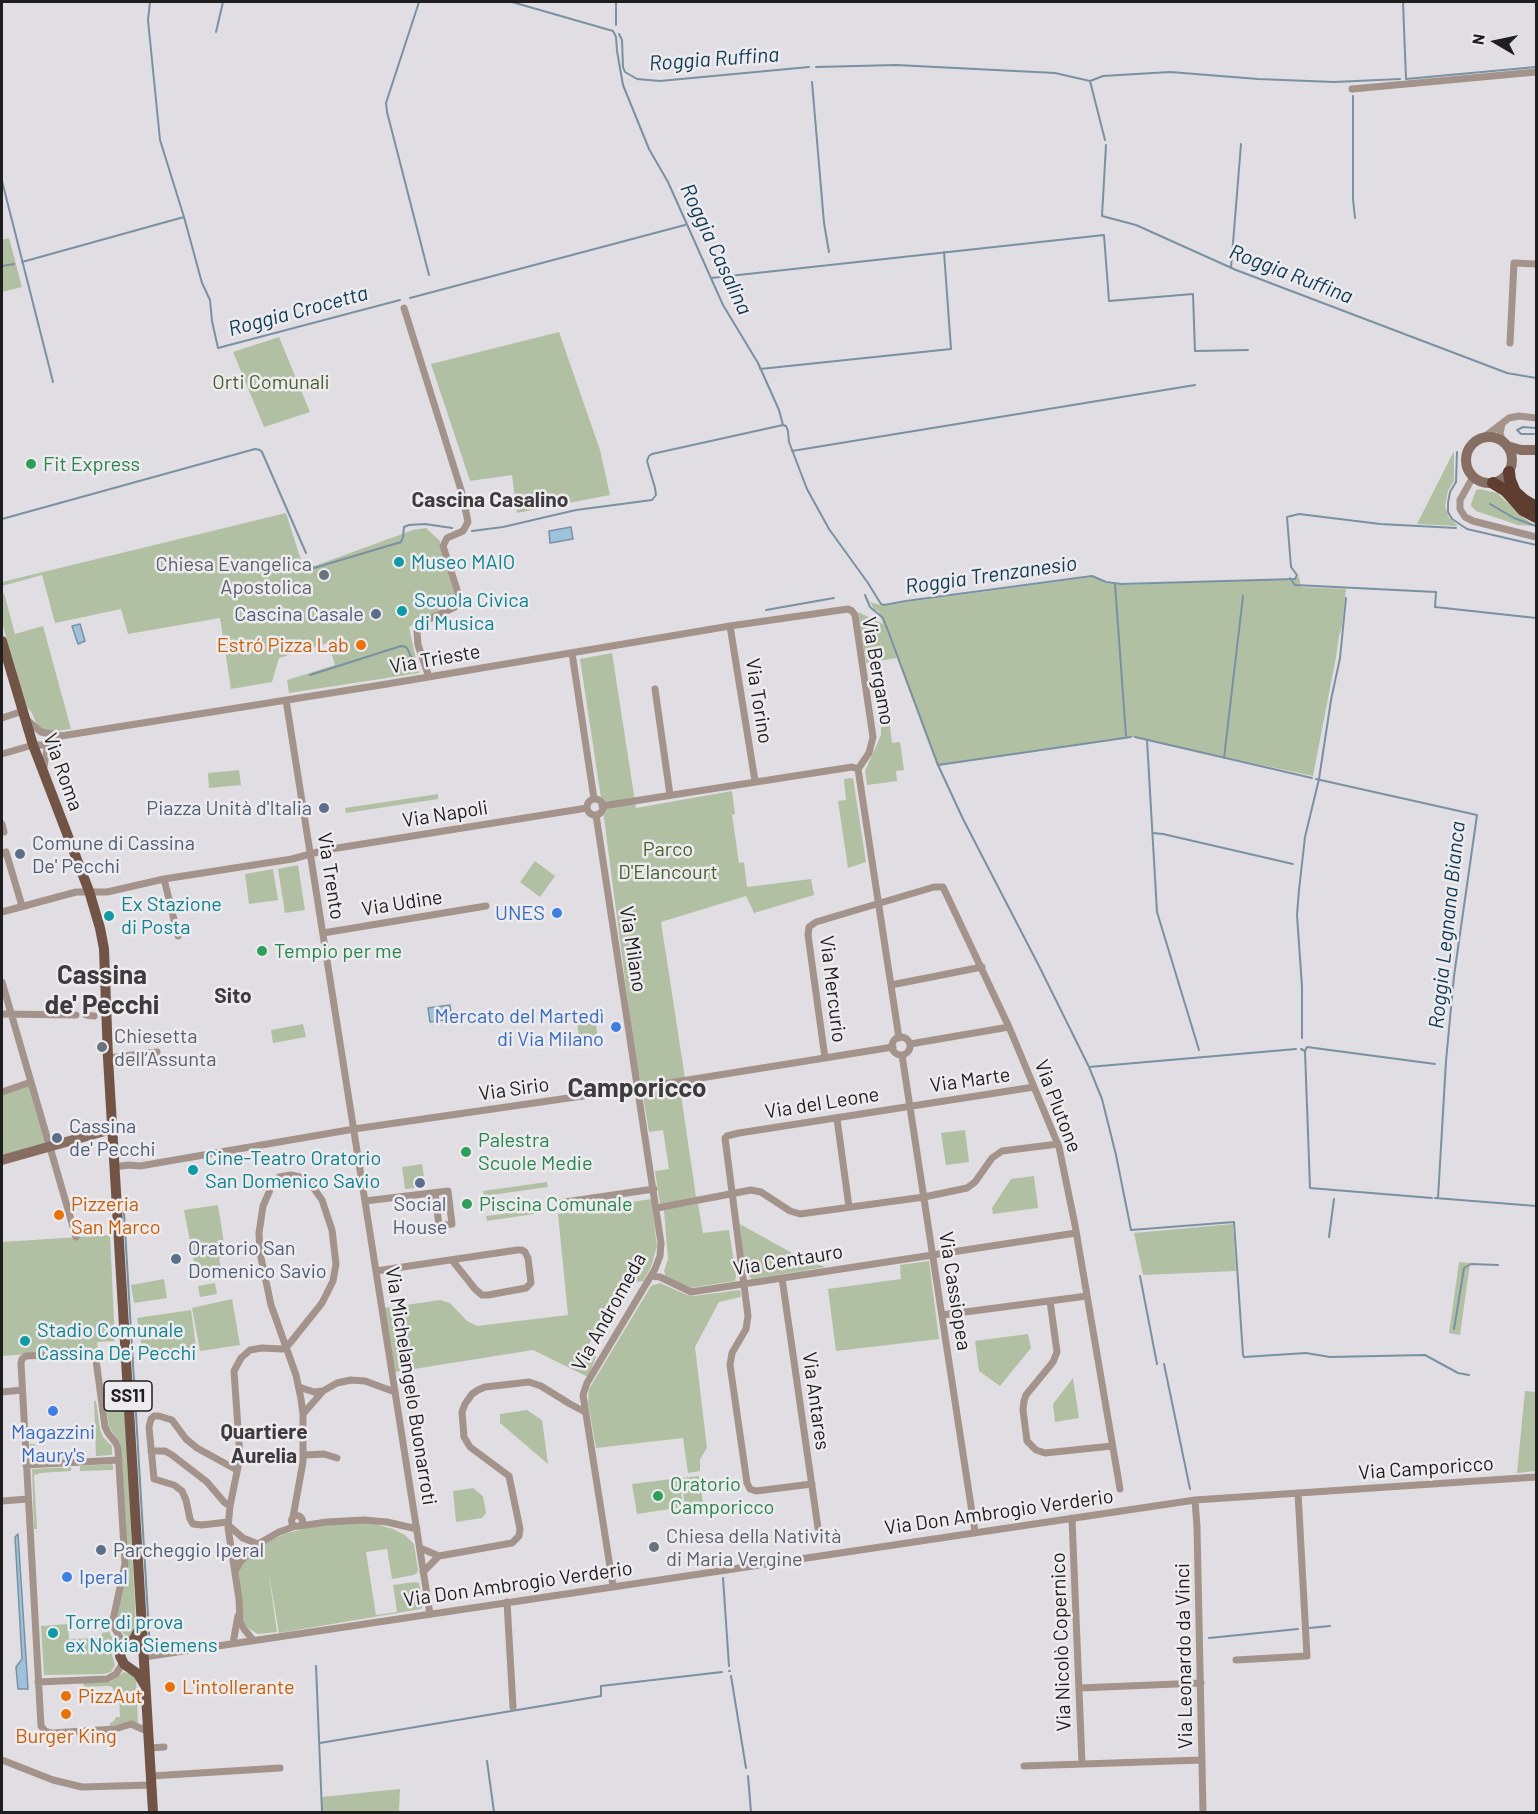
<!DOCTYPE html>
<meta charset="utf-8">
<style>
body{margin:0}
#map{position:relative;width:1538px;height:1814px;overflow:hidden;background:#e0dee2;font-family:Barlow,sans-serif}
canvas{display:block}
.frame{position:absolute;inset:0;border:3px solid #1f1e1f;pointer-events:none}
.north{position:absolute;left:1466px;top:12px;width:60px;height:60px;-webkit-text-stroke:4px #eeebef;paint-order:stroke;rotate:279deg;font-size:16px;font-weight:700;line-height:24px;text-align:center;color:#1f1e1f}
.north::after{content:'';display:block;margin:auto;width:21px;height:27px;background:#1f1e1f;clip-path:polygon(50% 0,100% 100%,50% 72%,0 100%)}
</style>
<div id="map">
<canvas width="1538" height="1814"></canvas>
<div class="frame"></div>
<div class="north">N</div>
</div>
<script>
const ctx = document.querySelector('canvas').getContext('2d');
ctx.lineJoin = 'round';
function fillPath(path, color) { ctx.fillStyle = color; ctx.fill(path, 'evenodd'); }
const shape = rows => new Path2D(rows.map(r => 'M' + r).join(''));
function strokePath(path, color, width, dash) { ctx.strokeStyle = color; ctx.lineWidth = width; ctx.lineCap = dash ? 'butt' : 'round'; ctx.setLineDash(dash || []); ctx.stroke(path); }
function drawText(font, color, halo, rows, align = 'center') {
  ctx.font = font + ' Barlow,sans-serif'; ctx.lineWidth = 5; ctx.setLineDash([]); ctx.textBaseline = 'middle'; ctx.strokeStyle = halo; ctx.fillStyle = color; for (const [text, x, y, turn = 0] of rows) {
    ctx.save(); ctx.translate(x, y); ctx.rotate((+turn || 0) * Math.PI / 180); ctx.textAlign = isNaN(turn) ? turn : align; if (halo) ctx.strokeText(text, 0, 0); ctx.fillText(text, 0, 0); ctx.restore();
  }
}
fillPath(shape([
 [9,238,22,287,2,292,2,240],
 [559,332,600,450,610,495,517,513,512,475,470,481,431,364],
 [279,337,310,412,264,427,233,352],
 [1454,451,1454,481,1448,491,1445,506,1449,518,1458,526,1417,524],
 [1479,489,1497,493,1524,518,1535,526,1518,525,1476,511,1471,506,1471,504,1476,490],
 [286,513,301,560,309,568,413,530,426,528,440,541,440,548,457,601,409,627,419,673,289,693,287,680,335,665,328,643,279,658,272,682,231,689,220,618,128,634,121,609,55,623,42,575,2,586,2,582],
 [1092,577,1106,583,1121,585,1290,579,1299,577,1301,587,1346,589,1342,626,1339,636,1336,657,1313,776,1150,741,1140,737,1130,737,937,766,897,658,866,663,858,612,883,624,879,612,874,609,870,602,884,606,907,602],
 [4,593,15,634,43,626,71,729,50,732,44,730,37,725,32,713,27,707,2,623,2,594],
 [612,653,636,808,732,791,735,814,732,815,739,863,744,862,747,887,811,879,814,895,754,913,746,896,661,922,685,1078,639,1086,604,818,580,659],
 [890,726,892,743,900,742,904,770,896,771,897,781,867,785,865,771,881,735,881,727],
 [239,770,241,785,209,788,208,773],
 [853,778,866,862,848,868,838,801,846,800,844,779],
 [438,794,438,799,346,813,345,808],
 [535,861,555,876,540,897,520,882],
 [298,865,305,910,285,913,278,869],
 [273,869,278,900,249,904,245,874],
 [594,1014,599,1045,581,1048,576,1017],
 [303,1024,306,1037,273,1043,271,1030],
 [31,1082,49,1147,2,1160,2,1091],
 [680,1088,696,1197,660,1204,655,1171,669,1169,663,1130,649,1132,643,1097,647,1092],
 [965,1130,969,1162,946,1165,941,1133],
 [422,1164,424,1176,414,1178,415,1188,405,1189,402,1167],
 [1034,1176,1038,1208,993,1214,992,1208,1011,1179],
 [547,1182,548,1187,484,1196,483,1191],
 [651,1199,657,1246,651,1267,643,1281,625,1283,589,1344,596,1357,588,1377,533,1350,395,1372,385,1308,440,1300,450,1303,467,1321,477,1326,568,1315,558,1214],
 [698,1204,703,1233,729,1230,736,1276,735,1281,690,1288,666,1277,664,1271,668,1259,664,1210],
 [218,1205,226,1256,219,1258,222,1274,197,1278,184,1210],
 [533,1210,534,1214,487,1221,486,1216],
 [740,1224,808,1262,826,1267,752,1279,745,1273],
 [1233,1224,1236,1271,1143,1275,1134,1233],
 [110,1235,115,1341,97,1342,98,1349,2,1356,2,1242],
 [929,1261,939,1339,836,1351,828,1289,901,1279,900,1265],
 [1459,1262,1470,1263,1460,1335,1449,1333],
 [164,1279,167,1298,134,1303,131,1285],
 [215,1283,217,1294,200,1297,198,1286],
 [660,1283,687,1295,694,1296,740,1290,741,1297,719,1302,695,1347,707,1448,700,1459,700,1471,688,1473,683,1438,596,1448,588,1403,589,1389,651,1286],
 [232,1299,240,1345,200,1351,192,1308],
 [191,1310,196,1347,143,1355,137,1318],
 [1028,1334,1031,1348,1000,1386,979,1371,975,1341],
 [1073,1378,1079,1418,1055,1422,1053,1404],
 [1525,1391,1536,1392,1536,1471,1517,1473],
 [124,1396,136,1625,132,1637,127,1638,118,1627,116,1620,128,1566,121,1448,119,1441,109,1427,105,1397],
 [94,1401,96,1401,100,1429,103,1437,112,1446,112,1455,31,1460,30,1444,35,1444,36,1458,66,1457,66,1453,72,1452,72,1457,96,1456],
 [527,1410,542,1420,548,1464,500,1423,500,1414],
 [111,1464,113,1465,113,1470,80,1471,80,1466],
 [71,1467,71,1471,39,1473,39,1474,34,1475,37,1529,34,1529,32,1469],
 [699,1476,703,1503,685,1506,681,1478],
 [679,1478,683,1507,637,1514,632,1484],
 [473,1488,483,1496,486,1513,482,1518,456,1522,453,1491],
 [356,1522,375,1524,393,1529,405,1535,414,1544,418,1570,417,1573,414,1575,392,1579,387,1549,366,1552,376,1615,397,1612,393,1585,415,1582,419,1583,423,1604,421,1609,279,1633,268,1568,277,1632,258,1634,248,1628,244,1621,242,1612,238,1573,241,1565,261,1545,284,1534,312,1527],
 [107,1616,109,1631,115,1644,112,1655,115,1665,111,1672,104,1674,44,1675,41,1626,68,1624,69,1639,101,1638,102,1633,108,1632],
 [124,1672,136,1676,138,1723,129,1721,110,1727,110,1723,114,1721,116,1717,120,1717,119,1691,114,1691,112,1687,109,1686,84,1687,83,1683,110,1682],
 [400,1789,399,1812,321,1812,321,1797]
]), '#b1c0a3');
const water = shape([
 [571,527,573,539,550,543,549,531,571,527],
 [80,624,85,641,78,644,72,626,80,624],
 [450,1005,452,1019,430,1022,428,1008,450,1005],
 [18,1534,28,1689,18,1689,16,1667,22,1659,15,1537,18,1534]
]);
fillPath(water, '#9fc2dc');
strokePath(water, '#7991a3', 1.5);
strokePath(shape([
 [150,2,148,20,160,140,184,217],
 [419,2,386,103,387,112,429,275],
 [512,2,613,31,616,37,617,51,623,85,649,149,668,182,723,305,758,363,779,410,783,425,786,426,788,431,789,442,807,489,829,529,868,583,881,604,884,605,906,601,1092,576,1106,582,1121,584,1295,579,1297,575,1291,567,1287,517,1299,514,1380,524,1456,528],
 [616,2,616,25],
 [1403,2,1406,79,1536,67],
 [216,32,223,2],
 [619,34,622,40,623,67,625,72,637,79,660,81,809,67],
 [816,67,896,65,1055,73,1090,81,1105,140],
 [1090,81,1103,76,1170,72,1258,79,1334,82,1400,79],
 [812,82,824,223,829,252],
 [1353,96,1353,199,1355,218],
 [1106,145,1102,216,1136,225,1236,270,1507,373,1536,378],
 [2,181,53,382],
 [22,262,184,217,202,283,210,300,212,321,218,348,400,300],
 [2,266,14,264],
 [1231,268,1241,144],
 [711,278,1104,235,1109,301,1193,294,1195,351,1248,350],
 [410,298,685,225],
 [760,369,951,349,944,252],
 [1534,434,1521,434,1517,430,1523,427,1536,428],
 [792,451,1195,385],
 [1457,452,1456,482,1450,492,1448,503,1448,512,1452,519,1467,529,1536,545],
 [1490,504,1514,518,1536,526],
 [2,519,255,449,260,450,262,452,306,553],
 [472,531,503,527,576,510,652,500,656,495,655,488,647,461,649,456,652,454,783,425],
 [310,563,314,568,401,542,403,537,404,527,409,525,425,524,452,528],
 [1290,578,1295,585,1436,592,1435,607,1536,618],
 [1115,584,1126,736],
 [865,595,870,607,883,618,887,628,938,765,963,819,1039,966,1089,1067,1102,1099,1116,1155,1131,1230,1234,1222,1243,1355,1244,1357,1306,1353,1330,1357,1425,1355,1458,1373,1469,1375],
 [766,610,834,598],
 [310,675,401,646,406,647,408,650,412,659,414,671],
 [1135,737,1312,778],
 [1147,740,1157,912,1199,1050],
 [1224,758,1243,596],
 [938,765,1131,737],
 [1316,779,1477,815,1454,976,1446,1061,1438,1198],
 [1153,833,1163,834,1293,864],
 [1302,1038,1302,987,1297,915,1299,890,1305,837,1319,779,1331,700,1340,658,1346,598],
 [1301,1049,1305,1051,1310,1188,1432,1198],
 [1305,1051,1307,1047,1435,1064],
 [1089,1067,1296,1049],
 [1435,1198,1536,1206],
 [124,1213,150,1649],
 [1329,1237,1334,1199],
 [1140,1276,1157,1364],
 [1454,1329,1464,1268,1471,1264,1498,1265],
 [1164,1364,1190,1489],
 [723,1578,729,1666],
 [1309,1628,1330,1626],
 [1209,1638,1298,1629],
 [316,1666,322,1812],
 [729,1671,730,1671],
 [731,1676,746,1768],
 [320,1743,601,1696,601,1686,722,1672],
 [487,1761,494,1812],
 [748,1776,751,1812]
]), '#7991a3', 2);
strokePath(shape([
 [1352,89,1536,72],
 [404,308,462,493,468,522,463,531,447,538,443,546,459,596,459,603,455,607,423,622,417,632,418,645,429,677],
 [1510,343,1514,263,1536,264],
 [1502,424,1500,433,1503,442],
 [1484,437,1509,418,1519,416,1536,418],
 [1473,477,1460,500,1460,509,1465,517,1473,521,1536,537],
 [730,626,755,781],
 [572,653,594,799],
 [655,689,670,795],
 [286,700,430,1614],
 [2,718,23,711],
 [27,720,41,732,61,736,387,684,730,626,848,609,852,611,855,615,873,737,869,753,858,769],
 [2,754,33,745,49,745],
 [44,767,47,748,51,742,61,736],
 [858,769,899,1038],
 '587 807a8 8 0 1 1 16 0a8 8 0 1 1-16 0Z',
 [602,806,852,767,858,769],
 [596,815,661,1243,660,1256,655,1269,587,1383,583,1395,613,1586],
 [2,824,4,832],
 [2,854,6,852,22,906],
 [164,879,178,936],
 [2,912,76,892,107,892,164,879,292,859,325,850,587,808],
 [323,933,486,906],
 [2,982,76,1237],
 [891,985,982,967],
 [2,1014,76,1015],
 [86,1015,94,1016],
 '892 1046a9 9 0 1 1 18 0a9 9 0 1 1-18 0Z',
 [910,1044,1009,1027],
 [902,1055,975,1532],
 [108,1058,157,1052],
 [825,1058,808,935,809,927,816,922,934,887,943,887,1009,1027,1059,1147,1075,1225,1120,1489],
 [2,1092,31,1082],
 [837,1119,849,1207],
 [114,1167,129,1165,140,1166,354,1129,638,1088,893,1047],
 [365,1201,448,1191,452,1224,439,1226,435,1193],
 [558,1203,654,1189],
 [657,1208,751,1190,761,1192,790,1211,800,1214,924,1197,967,1188,975,1182,992,1158,1002,1151,1058,1144],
 [376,1271,517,1250,522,1250,525,1252,528,1258,531,1283,526,1288,488,1295,482,1295,475,1289,452,1260],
 [651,1276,660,1277,691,1292,1076,1233],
 [782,1278,818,1528],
 [1050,1301,1057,1352,1053,1362,1026,1395,1024,1401,1023,1410,1027,1441,1036,1450,1045,1453,1112,1446],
 [942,1315,1087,1296],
 [299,1387,314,1392,323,1391,303,1414],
 [323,1391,337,1383,351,1380,365,1381,395,1392],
 [2,1392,22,1390],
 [151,1451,165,1451,172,1455,207,1482,224,1502,230,1506],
 [304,1455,324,1454,337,1458],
 [26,1465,119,1460],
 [812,1484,756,1491,750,1489,747,1483,730,1365,732,1353,746,1329,748,1316,725,1138,727,1136,739,1133,1034,1087],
 [1195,1500,1197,1527,1203,1812],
 [2,1501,28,1499],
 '291.5 1521a5.5 5.5 0 1 1 11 0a5.5 5.5 0 1 1-11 0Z',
 [1072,1518,1082,1764],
 [228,1522,202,1525,193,1524,190,1519,186,1500,182,1491,174,1485,154,1479,149,1427,151,1419,154,1416,159,1416,172,1420,186,1439,197,1448,237,1470],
 [228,1525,243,1538,258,1544],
 [300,1526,327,1522,364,1520,387,1522,417,1529],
 [420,1548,439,1556],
 [235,1572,240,1562,258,1544,279,1532,296,1526],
 [423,1572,439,1556,512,1543,519,1536,520,1529,509,1476,470,1447,464,1437,462,1412,465,1404,472,1394,478,1390,485,1387,529,1382,541,1386,570,1404,585,1412],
 [507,1602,513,1707],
 [253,1640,244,1629,240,1621,239,1599,228,1528,230,1506,240,1457,234,1371,241,1358,250,1350,262,1348,282,1349,286,1347,290,1343,322,1303,333,1281,336,1264,332,1230,322,1200,310,1183,300,1177,291,1175,279,1177,270,1190,263,1206,259,1233,260,1253,271,1305,296,1375,301,1399,303,1414,303,1462,293,1517],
 [233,1643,238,1616],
 [125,1646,114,1627,113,1620,125,1564,118,1449,116,1443,108,1433,105,1427,96,1360,92,1355,87,1353,26,1356,22,1359,21,1363,41,1726,45,1731,52,1733,115,1729,131,1724,149,1732],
 [144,1657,1195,1500,1536,1477],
 [1236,1660,1307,1656,1298,1493],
 [38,1682,107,1679,116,1674,123,1663],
 [1079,1688,1201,1683],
 [149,1748,164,1747],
 [2,1760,53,1780,82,1787,151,1785],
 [1024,1766,1202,1760],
 [151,1776,280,1768]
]), '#a4938b', 7);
strokePath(shape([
 '1466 460a23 23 0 1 1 46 0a23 23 0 1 1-46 0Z',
 [1507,446,1521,450,1536,450],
 [2,1160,112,1129]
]), '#876e63', 10);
strokePath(shape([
 [2,641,33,745,89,891,100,928,104,949,108,1058,153,1812],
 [140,1628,134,1639,123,1648,120,1656,124,1664,138,1674,144,1684]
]), '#725447', 10);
strokePath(shape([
 [1509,472,1510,480,1515,492,1524,500,1536,507],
 [1493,483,1506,491,1523,510,1536,517]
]), '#5f3e2f', 12);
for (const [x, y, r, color] of [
 [31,464,6,"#2e9e5b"],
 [399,562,6,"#0f9aa8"],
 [324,575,6,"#6b7280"],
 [402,611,6,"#0f9aa8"],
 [376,614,6,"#5c6f8a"],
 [361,645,6,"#e8710a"],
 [324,808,6,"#5c6f8a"],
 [20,854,6,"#5c6f8a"],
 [557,913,6,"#3f7fe0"],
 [109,916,6,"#0f9aa8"],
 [262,951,6,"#2e9e5b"],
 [616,1027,6,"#3f7fe0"],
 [102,1047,6,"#6b7280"],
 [57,1138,6,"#5c6f8a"],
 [466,1152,6,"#2e9e5b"],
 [193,1170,6,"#0f9aa8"],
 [420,1183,6,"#5c6f8a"],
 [467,1204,6,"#2e9e5b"],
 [59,1215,6,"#e8710a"],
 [176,1259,6,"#5c6f8a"],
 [25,1341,6,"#0f9aa8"],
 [53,1411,6,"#3f7fe0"],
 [658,1496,6,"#2e9e5b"],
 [654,1547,6,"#6b7280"],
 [101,1550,6,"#5c6f8a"],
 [67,1577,6,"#3f7fe0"],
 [53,1633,6,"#0f9aa8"],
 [170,1687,6,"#e8710a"],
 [66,1696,6,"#e8710a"],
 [66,1714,6,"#e8710a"]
]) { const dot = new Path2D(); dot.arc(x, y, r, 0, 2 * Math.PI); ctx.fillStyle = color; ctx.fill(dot); strokePath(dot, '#eeebef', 2); }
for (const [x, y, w] of [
 [128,1396,48]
]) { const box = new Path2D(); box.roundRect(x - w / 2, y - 15, w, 30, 4.5); ctx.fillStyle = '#eeebef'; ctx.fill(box); strokePath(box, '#1f1e1f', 1.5); }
drawText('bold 18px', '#1f1e1f', null, [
 ["SS11",128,1396]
]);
drawText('20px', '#48612d', '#eeebef', [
 ["Orti Comunali",271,382],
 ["Parco",668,849],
 ["D'Elancourt",668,872]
]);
drawText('20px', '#27864d', '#eeebef', [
 ["Fit Express",43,464],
 ["Tempio per me",274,951],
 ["Palestra",478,1140],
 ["Scuole Medie",478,1163],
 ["Piscina Comunale",479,1204],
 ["Oratorio",670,1484],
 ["Camporicco",670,1507]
], 'left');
drawText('20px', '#0d838f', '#eeebef', [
 ["Museo MAIO",411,562],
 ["Scuola Civica",414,600],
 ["di Musica",414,623],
 ["Ex Stazione",121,904],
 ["di Posta",121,927],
 ["Cine-Teatro Oratorio",205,1158],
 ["San Domenico Savio",205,1181],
 ["Stadio Comunale",37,1330],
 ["Cassina De' Pecchi",37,1353],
 ["Torre di prova",65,1622],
 ["ex Nokia Siemens",65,1645]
], 'left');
drawText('20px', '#5b616d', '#eeebef', [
 ["Chiesa Evangelica",312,564,"right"],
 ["Apostolica",312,587,"right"],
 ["Chiesetta",114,1036],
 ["dell’Assunta",114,1059],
 ["Chiesa della Natività",666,1536],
 ["di Maria Vergine",666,1559]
], 'left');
drawText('20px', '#4e5e75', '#eeebef', [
 ["Cascina Casale",364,614,"right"],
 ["Piazza Unità d'Italia",312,808,"right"],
 ["Comune di Cassina",32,843],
 ["De' Pecchi",32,866],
 ["Cassina",69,1126],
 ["de' Pecchi",69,1149],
 ["Social",420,1204,"center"],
 ["House",420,1227,"center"],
 ["Oratorio San",188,1248],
 ["Domenico Savio",188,1271],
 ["Parcheggio Iperal",113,1550]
], 'left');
drawText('20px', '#c56008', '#eeebef', [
 ["Estró Pizza Lab",349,645,"right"],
 ["Pizzeria",71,1204],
 ["San Marco",71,1227],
 ["L'intollerante",182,1687],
 ["PizzAut",78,1696],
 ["Burger King",66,1736,"center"]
], 'left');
drawText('20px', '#1f1e1f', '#eeebef', [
 ["Via Trieste",435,659,-10],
 ["Via Bergamo",878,671,80],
 ["Via Torino",759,701,81],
 ["Via Roma",63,772,70],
 ["Via Napoli",445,814,-9],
 ["Via Trento",331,876,81],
 ["Via Udine",402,903,-9],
 ["Via Milano",633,949,81],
 ["Via Mercurio",833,989,83],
 ["Via Marte",970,1080,-8],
 ["Via Sirio",514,1089,-8],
 ["Via del Leone",822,1103,-9],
 ["Via Plutone",1058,1106,69],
 ["Via Centauro",788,1260,-9],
 ["Via Cassiopea",955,1291,81],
 ["Via Andromeda",609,1312,-61],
 ["Via Michelangelo Buonarroti",411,1386,81],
 ["Via Antares",816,1401,82],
 ["Via Camporicco",1426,1468,-4],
 ["Via Don Ambrogio Verderio",999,1512,-8],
 ["Via Don Ambrogio Verderio",518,1584,-8],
 ["Via Nicolò Copernico",1061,1642,-92],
 ["Via Leonardo da Vinci",1184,1656,-91]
]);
drawText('20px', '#366cbe', '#eeebef', [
 ["UNES",545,913],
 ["Mercato del Martedì",604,1016],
 ["di Via Milano",604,1039],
 ["Magazzini",53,1432,"center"],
 ["Maury's",53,1455,"center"],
 ["Iperal",79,1577,"left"]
], 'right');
drawText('italic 21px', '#0c3953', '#eeebef', [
 ["Roggia Ruffina",714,59,-4],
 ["Roggia Casalina",716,249,65],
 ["Roggia Ruffina",1291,274,21],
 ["Roggia Crocetta",298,311,-15],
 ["Roggia Trenzanesio",991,575,-8],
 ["Roggia Legnana Bianca",1447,925,-84]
]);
drawText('bold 21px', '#3e3b3f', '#eeebef', [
 ["Cascina Casalino",490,500],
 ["Sito",233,996],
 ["Quartiere",264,1432],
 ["Aurelia",264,1456]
]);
drawText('bold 26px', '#3e3b3f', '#eeebef', [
 ["Cassina",102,975],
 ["de' Pecchi",102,1005],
 ["Camporicco",637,1088]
]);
</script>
